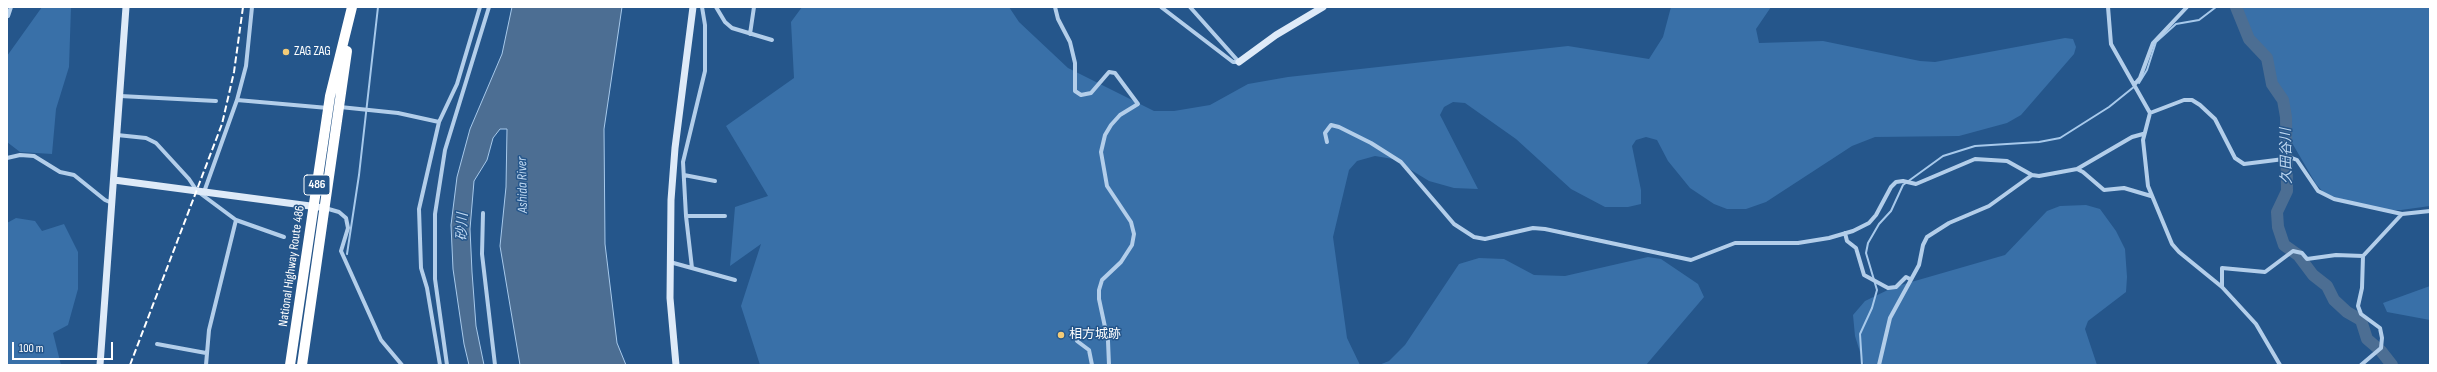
<!DOCTYPE html>
<meta charset="utf-8">
<style>
body{margin:0}
#map{position:relative;width:2437px;height:372px;overflow:hidden;background:#25568b;font-family:"Sofia Sans Condensed",sans-serif}
canvas{display:block}
.frame{position:absolute;inset:0;border:8px solid #fff;pointer-events:none}
.scale{position:absolute;left:12px;top:342px;width:101px;height:18px;box-sizing:border-box;border:2px solid #fff;border-top:0;padding-left:5px;font-size:12px;line-height:14px;white-space:nowrap;color:#fff;-webkit-text-stroke:3px #25568b;paint-order:stroke}
</style>
<div id="map">
<canvas width="2437" height="372"></canvas>
<div class="frame"></div>
<div class="scale">100 m</div>
</div>
<script>
const ctx = document.querySelector('canvas').getContext('2d');
ctx.lineJoin = 'round';
function fillPath(path, color) { ctx.fillStyle = color; ctx.fill(path, 'evenodd'); }
const shape = rows => new Path2D(rows.map(r => 'M' + r).join(''));
function strokePath(path, color, width, dash) { ctx.strokeStyle = color; ctx.lineWidth = width; ctx.lineCap = dash ? 'butt' : 'round'; ctx.setLineDash(dash || []); ctx.stroke(path); }
function drawText(font, color, halo, rows, align = 'center') {
  ctx.font = font + ' "Sofia Sans Condensed","Noto Sans JP",sans-serif'; ctx.lineWidth = 3; ctx.setLineDash([]); ctx.textBaseline = 'middle'; ctx.strokeStyle = halo; ctx.fillStyle = color; for (const [text, x, y, turn = 0] of rows) {
    ctx.save(); ctx.translate(x, y); ctx.rotate((+turn || 0) * Math.PI / 180); ctx.textAlign = isNaN(turn) ? turn : align; if (halo) ctx.strokeText(text, 0, 0); ctx.fillText(text, 0, 0); ctx.restore();
  }
}
fillPath(shape([
 [42,7,71,7,69,67,56,109,52,154,20,152,7,142,7,56],
 [802,7,1009,7,1019,22,1068,68,1154,111,1174,111,1210,105,1248,84,1288,77,1568,46,1649,59,1663,37,1671,7,1771,7,1756,29,1759,43,1823,41,1920,61,1935,62,2065,38,2073,39,2076,47,2074,54,2021,115,2007,123,1959,136,1875,137,1852,146,1766,202,1746,209,1727,209,1714,204,1690,188,1668,161,1657,140,1646,137,1636,140,1632,146,1641,190,1641,204,1628,207,1605,207,1571,189,1516,139,1465,103,1453,102,1444,107,1440,115,1478,189,1454,188,1429,181,1393,159,1375,156,1357,161,1349,170,1333,237,1347,338,1360,365,760,365,741,306,761,244,730,266,735,207,768,196,726,126,794,78,791,22],
 [2230,7,2430,7,2430,206,2401,210,2376,210,2325,194,2316,184,2288,136,2285,104,2274,82,2268,55,2255,42,2245,26],
 [2086,205,2100,209,2116,231,2125,249,2127,277,2126,292,2088,321,2085,329,2097,365,1864,365,1855,336,1853,315,1865,301,1894,287,2005,255,2047,211,2060,206],
 [16,218,35,221,42,231,64,224,78,252,78,289,68,325,53,333,61,365,7,365,7,223],
 [1648,257,1661,259,1698,284,1704,297,1646,365,1379,365,1389,361,1405,345,1459,264,1479,258,1504,259,1534,275,1565,276],
 [2430,286,2430,320,2387,312,2383,303]
]), '#3970a8');
const water = shape([
 [512,7,622,7,604,129,605,244,617,343,626,365,520,365,500,246,506,187,507,129,500,129,493,138,487,160,474,181,470,229,472,272,476,326,484,365,469,365,464,344,453,269,451,225,457,177,470,129,502,54,512,7]
]);
fillPath(water, '#4c6e93');
strokePath(water, '#a7c9eb', 1);
strokePath(shape([
 [2139,83,2147,70,2156,42,2176,24,2199,20,2216,7],
 [347,254,359,175,378,7],
 [1862,365,1860,334,1872,308,1877,290,1866,253,1868,243,1879,224,1891,211,1903,185,1943,156,1975,146,2039,142,2060,138,2109,107,2135,86]
]), '#a7c9eb', 2);
strokePath(shape([
 [2236,7,2249,39,2267,58,2272,84,2283,100,2286,117,2287,191,2277,212,2278,227,2284,245,2298,255,2313,275,2327,286,2334,300,2347,312,2361,320,2367,339,2381,351,2392,365]
]), '#4c6e93', 12);
strokePath(shape([
 [716,7,725,22,732,28,772,40],
 [1055,7,1058,19,1070,42,1075,63,1075,91,1081,95,1091,93,1109,72,1115,73,1138,104,1120,115,1111,125,1105,135,1101,152,1107,186,1131,222,1134,234,1132,245,1121,262,1102,280,1099,290,1099,299,1108,341,1109,365],
 [1161,7,1233,62,1239,62],
 [1190,7,1239,62],
 [2108,7,2111,44,2150,113,2143,140,2148,186,2172,244,2179,252,2222,287,2256,324,2280,365],
 [8,16,11,7],
 [750,34,754,7],
 [2134,85,2140,78,2153,43,2187,7],
 [120,96,216,101],
 [237,100,328,108],
 [340,107,398,113,439,122],
 [2150,113,2184,100,2192,100,2200,105,2215,119,2235,158,2244,164,2292,158,2297,160,2318,191,2334,199,2402,214,2430,211],
 [117,135,146,138,156,143,189,179,197,191,236,220,284,237],
 [1327,142,1325,133,1331,125,1339,127,1371,143,1401,162,1454,224,1474,237,1485,239,1533,228,1545,229,1691,260,1735,243,1798,243,1829,238,1853,231,1869,223,1876,215,1891,187,1896,182,1903,181,1916,184,1975,159,2007,161,2032,175,2039,176,2077,169,2132,137,2143,134],
 [7,158,20,155,34,156,60,172,74,175,105,200,112,203],
 [2077,169,2083,172,2104,190,2124,188,2151,196],
 [684,175,715,181],
 [204,192,237,100,246,66,252,7],
 [325,208,339,212,346,218,348,228,341,251,381,340,402,365],
 [483,213,482,254,495,365],
 [686,216,725,216],
 [1845,233,1847,241,1856,248,1864,275,1888,288,1896,287,1906,277,1910,279],
 [670,262,735,280],
 [692,268,686,216,683,162,705,71,705,25,702,7],
 [2222,287,2222,268,2265,272,2293,251,2302,253,2307,259,2336,255,2363,256],
 [1077,341,1089,350,1092,365],
 [157,344,206,353],
 [206,365,209,330,236,220],
 [440,365,427,288,421,268,419,209,439,122,457,84,480,7],
 [447,365,435,279,435,214,445,150,489,7],
 [1879,365,1890,318,1919,265,1923,245,1927,237,1949,223,1989,206,2032,175],
 [2361,365,2381,348,2382,338,2380,328,2361,314,2358,306,2362,288,2363,256,2402,214]
]), '#b3ceea', 4);
strokePath(shape([
 [1239,62,1276,35,1323,7],
 [114,180,318,207],
 [100,365,126,7],
 [676,365,670,298,671,200,675,148,693,7]
]), '#deeaf8', 7);
strokePath(shape([
 [290,365,330,96,352,7],
 [302,365,347,51]
]), '#fff', 10);
strokePath(shape([
 [130,365,222,124,234,72,243,7]
]), '#fff', 2, [7, 3]);
for (const [x, y, r, color] of [
 [286,52,4,"#f4cb77"],
 [1061,335,4,"#f4cb77"]
]) { const dot = new Path2D(); dot.arc(x, y, r, 0, 2 * Math.PI); ctx.fillStyle = color; ctx.fill(dot); strokePath(dot, '#25568b', 1.5); }
for (const [x, y, w] of [
 [317,185,26]
]) { const box = new Path2D(); box.roundRect(x - w / 2, y - 10, w, 20, 3); ctx.fillStyle = '#25568b'; ctx.fill(box); strokePath(box, '#fff', 1); }
drawText('bold 12px', '#fff', null, [
 ["486",317,185]
]);
drawText('13px', '#fff', '#25568b', [
 ["ZAG ZAG",294,52],
 ["相方城跡",1069,335]
], 'left');
drawText('13px', '#fff', '#25568b', [
 ["National Highway Route 486",292,266,-82]
]);
drawText('italic 14px', '#bfd8f1', '#25568b', [
 ["久田谷川",2287,156,-91],
 ["Ashida River",523,185,-91],
 ["砂川",463,227,-88]
]);
</script>
